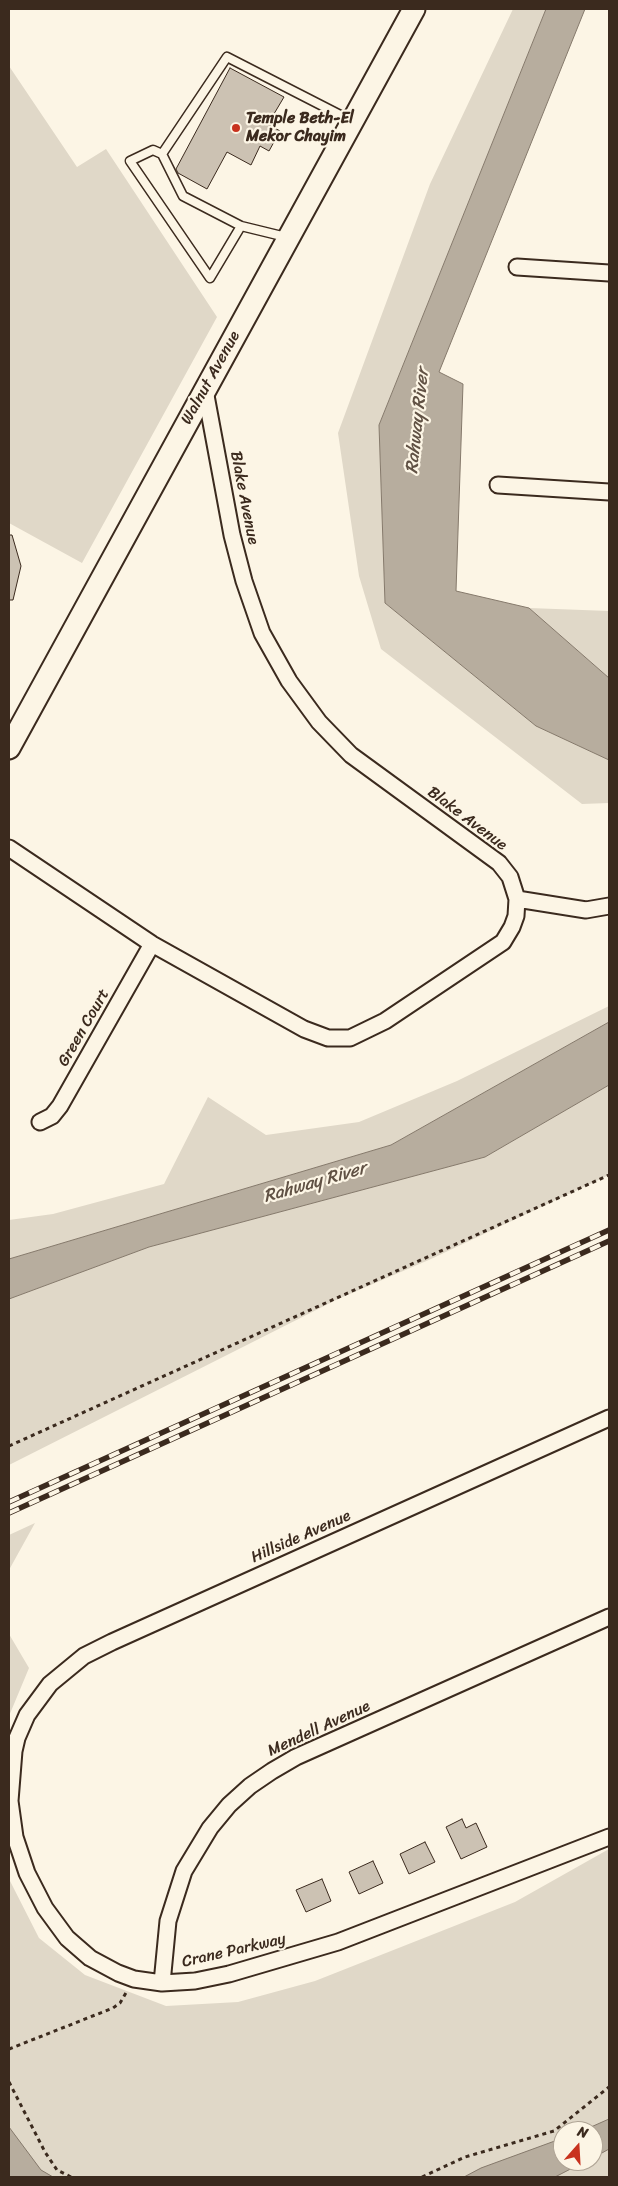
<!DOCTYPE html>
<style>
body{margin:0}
#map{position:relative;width:618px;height:2186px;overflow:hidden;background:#fcf5e5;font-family:Sriracha,sans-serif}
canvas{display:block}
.frame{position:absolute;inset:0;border:10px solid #3b2a1e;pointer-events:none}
.north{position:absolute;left:553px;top:2121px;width:50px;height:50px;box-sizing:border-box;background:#fcf5e5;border:1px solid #afa495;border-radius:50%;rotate:19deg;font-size:14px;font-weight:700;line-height:20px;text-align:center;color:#3b2a1e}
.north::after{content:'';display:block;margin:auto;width:18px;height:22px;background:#c8321e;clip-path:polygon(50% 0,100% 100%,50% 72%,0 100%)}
</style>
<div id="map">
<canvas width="618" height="2186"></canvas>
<div class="frame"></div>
<div class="north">N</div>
</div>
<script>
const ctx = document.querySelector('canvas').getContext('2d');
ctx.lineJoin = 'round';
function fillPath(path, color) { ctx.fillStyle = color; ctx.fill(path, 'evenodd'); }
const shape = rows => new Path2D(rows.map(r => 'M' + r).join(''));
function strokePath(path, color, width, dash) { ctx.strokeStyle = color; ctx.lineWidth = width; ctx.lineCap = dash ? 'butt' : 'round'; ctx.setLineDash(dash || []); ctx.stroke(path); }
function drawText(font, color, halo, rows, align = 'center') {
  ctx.font = font + ' Sriracha,sans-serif'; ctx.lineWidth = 4.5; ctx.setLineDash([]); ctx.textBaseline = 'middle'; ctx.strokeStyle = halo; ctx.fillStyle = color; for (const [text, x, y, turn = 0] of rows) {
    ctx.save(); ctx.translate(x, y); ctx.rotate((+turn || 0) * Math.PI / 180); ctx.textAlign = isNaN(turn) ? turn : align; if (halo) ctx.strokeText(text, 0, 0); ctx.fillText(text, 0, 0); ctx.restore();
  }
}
fillPath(shape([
 [513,9,546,9,379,425,385,603,536,726,609,760,609,803,582,804,381,649,359,576,338,433,430,184],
 [9,66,77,167,106,149,217,317,82,563,9,523],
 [529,608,609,611,609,678],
 [609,1006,609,1022,391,1145,9,1259,9,1220,53,1214,164,1184,208,1097,266,1135,359,1122,457,1081],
 [609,1085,609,1175,431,1259,338,1299,9,1465,9,1299,149,1247,485,1157],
 [35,1523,9,1570,9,1535],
 [9,1634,29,1668,9,1716],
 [609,1849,609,2177,9,2177,9,1879,39,1938,85,1975,166,2006,238,2002,315,1981,515,1902],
 [563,2131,593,2131,593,2161,563,2161]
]), '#e0d8c8');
const water = shape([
 [546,9,585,9,439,372,463,384,456,591,529,608,609,678,609,760,536,726,385,603,379,425,546,9],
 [609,1022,609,1085,485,1157,149,1247,9,1299,9,1259,391,1145,609,1022],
 [609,2119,609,2149,593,2158,593,2131,582,2131,609,2119],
 [9,2127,41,2170,53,2177,9,2177,9,2127],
 [563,2138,563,2161,586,2161,555,2177,464,2177,481,2168,563,2138]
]);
fillPath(water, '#b7ad9e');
strokePath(water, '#85796b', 1);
const building = shape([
 [230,68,284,97,268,124,280,131,269,151,260,146,251,165,227,152,207,189,178,173,176,169,230,68],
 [9,535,12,535,21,566,13,600,9,600,9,535],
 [462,1819,466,1828,476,1823,487,1847,461,1859,446,1827,462,1819],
 [425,1842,435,1862,409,1874,400,1854,425,1842],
 [373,1861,383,1883,359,1894,349,1872,373,1861],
 [322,1879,331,1901,306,1912,296,1890,322,1879]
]);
fillPath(building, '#ccc2b3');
strokePath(building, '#3b2a1e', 1);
const lane = shape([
 [162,154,153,150,130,161,210,278,241,226],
 [286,237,241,226,183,196,162,154,227,57,350,120]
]);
const street = shape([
 [517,267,609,273],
 [498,485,609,492],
 [9,848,152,944,304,1029,328,1038,350,1038,385,1021,503,942,512,927,516,916,517,899,510,877,499,863,351,755,319,722,289,681,262,633,244,581,232,535,205,390],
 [517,899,586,910,609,906],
 [40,1122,52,1116,60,1106,152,944],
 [609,1418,112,1642,84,1656,50,1684,27,1715,17,1738,14,1751,10,1801,15,1837,27,1873,45,1908,67,1938,90,1958,118,1973,134,1979,162,1983,195,1981,229,1974,338,1942,609,1837],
 [162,1983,168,1921,184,1871,210,1828,229,1805,250,1786,272,1771,296,1757,609,1617]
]);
const secondary = shape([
 [9,748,414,9]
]);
strokePath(lane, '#3b2a1e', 11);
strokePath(street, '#3b2a1e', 19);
strokePath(secondary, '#3b2a1e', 25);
strokePath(shape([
 [9,1446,609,1175],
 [9,2049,113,2008,120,2003,127,1991],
 [9,2082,45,2152,57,2170,71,2177],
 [422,2177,465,2157,554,2131,609,2087]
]), '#3b2a1e', 3, [4, 4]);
strokePath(lane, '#fcf5e5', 8);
strokePath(street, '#fcf5e5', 15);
strokePath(secondary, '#fcf5e5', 21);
const rail = shape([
 [9,1502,609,1230],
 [9,1513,609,1241]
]);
strokePath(rail, '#3b2a1e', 5.5);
strokePath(rail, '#fcf5e5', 4, [11]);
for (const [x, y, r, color] of [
 [236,128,5,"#c8321e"]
]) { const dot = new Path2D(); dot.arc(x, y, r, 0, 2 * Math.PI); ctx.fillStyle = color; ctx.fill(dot); strokePath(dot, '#fcf5e5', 2); }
drawText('bold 16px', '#3b2a1e', '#fcf5e5', [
 ["Temple Beth-El",246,119],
 ["Mekor Chayim",246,137]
], 'left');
drawText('16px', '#3b2a1e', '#fcf5e5', [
 ["Walnut Avenue",211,378,-61],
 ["Blake Avenue",244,498,79],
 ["Blake Avenue",467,819,37],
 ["Green Court",84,1028,-60],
 ["Hillside Avenue",301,1537,-24],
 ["Mendell Avenue",319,1729,-25],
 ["Crane Parkway",234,1951,-13]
]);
drawText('italic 18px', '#605144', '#fcf5e5', [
 ["Rahway River",418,421,-84],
 ["Rahway River",315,1183,-16]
]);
</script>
